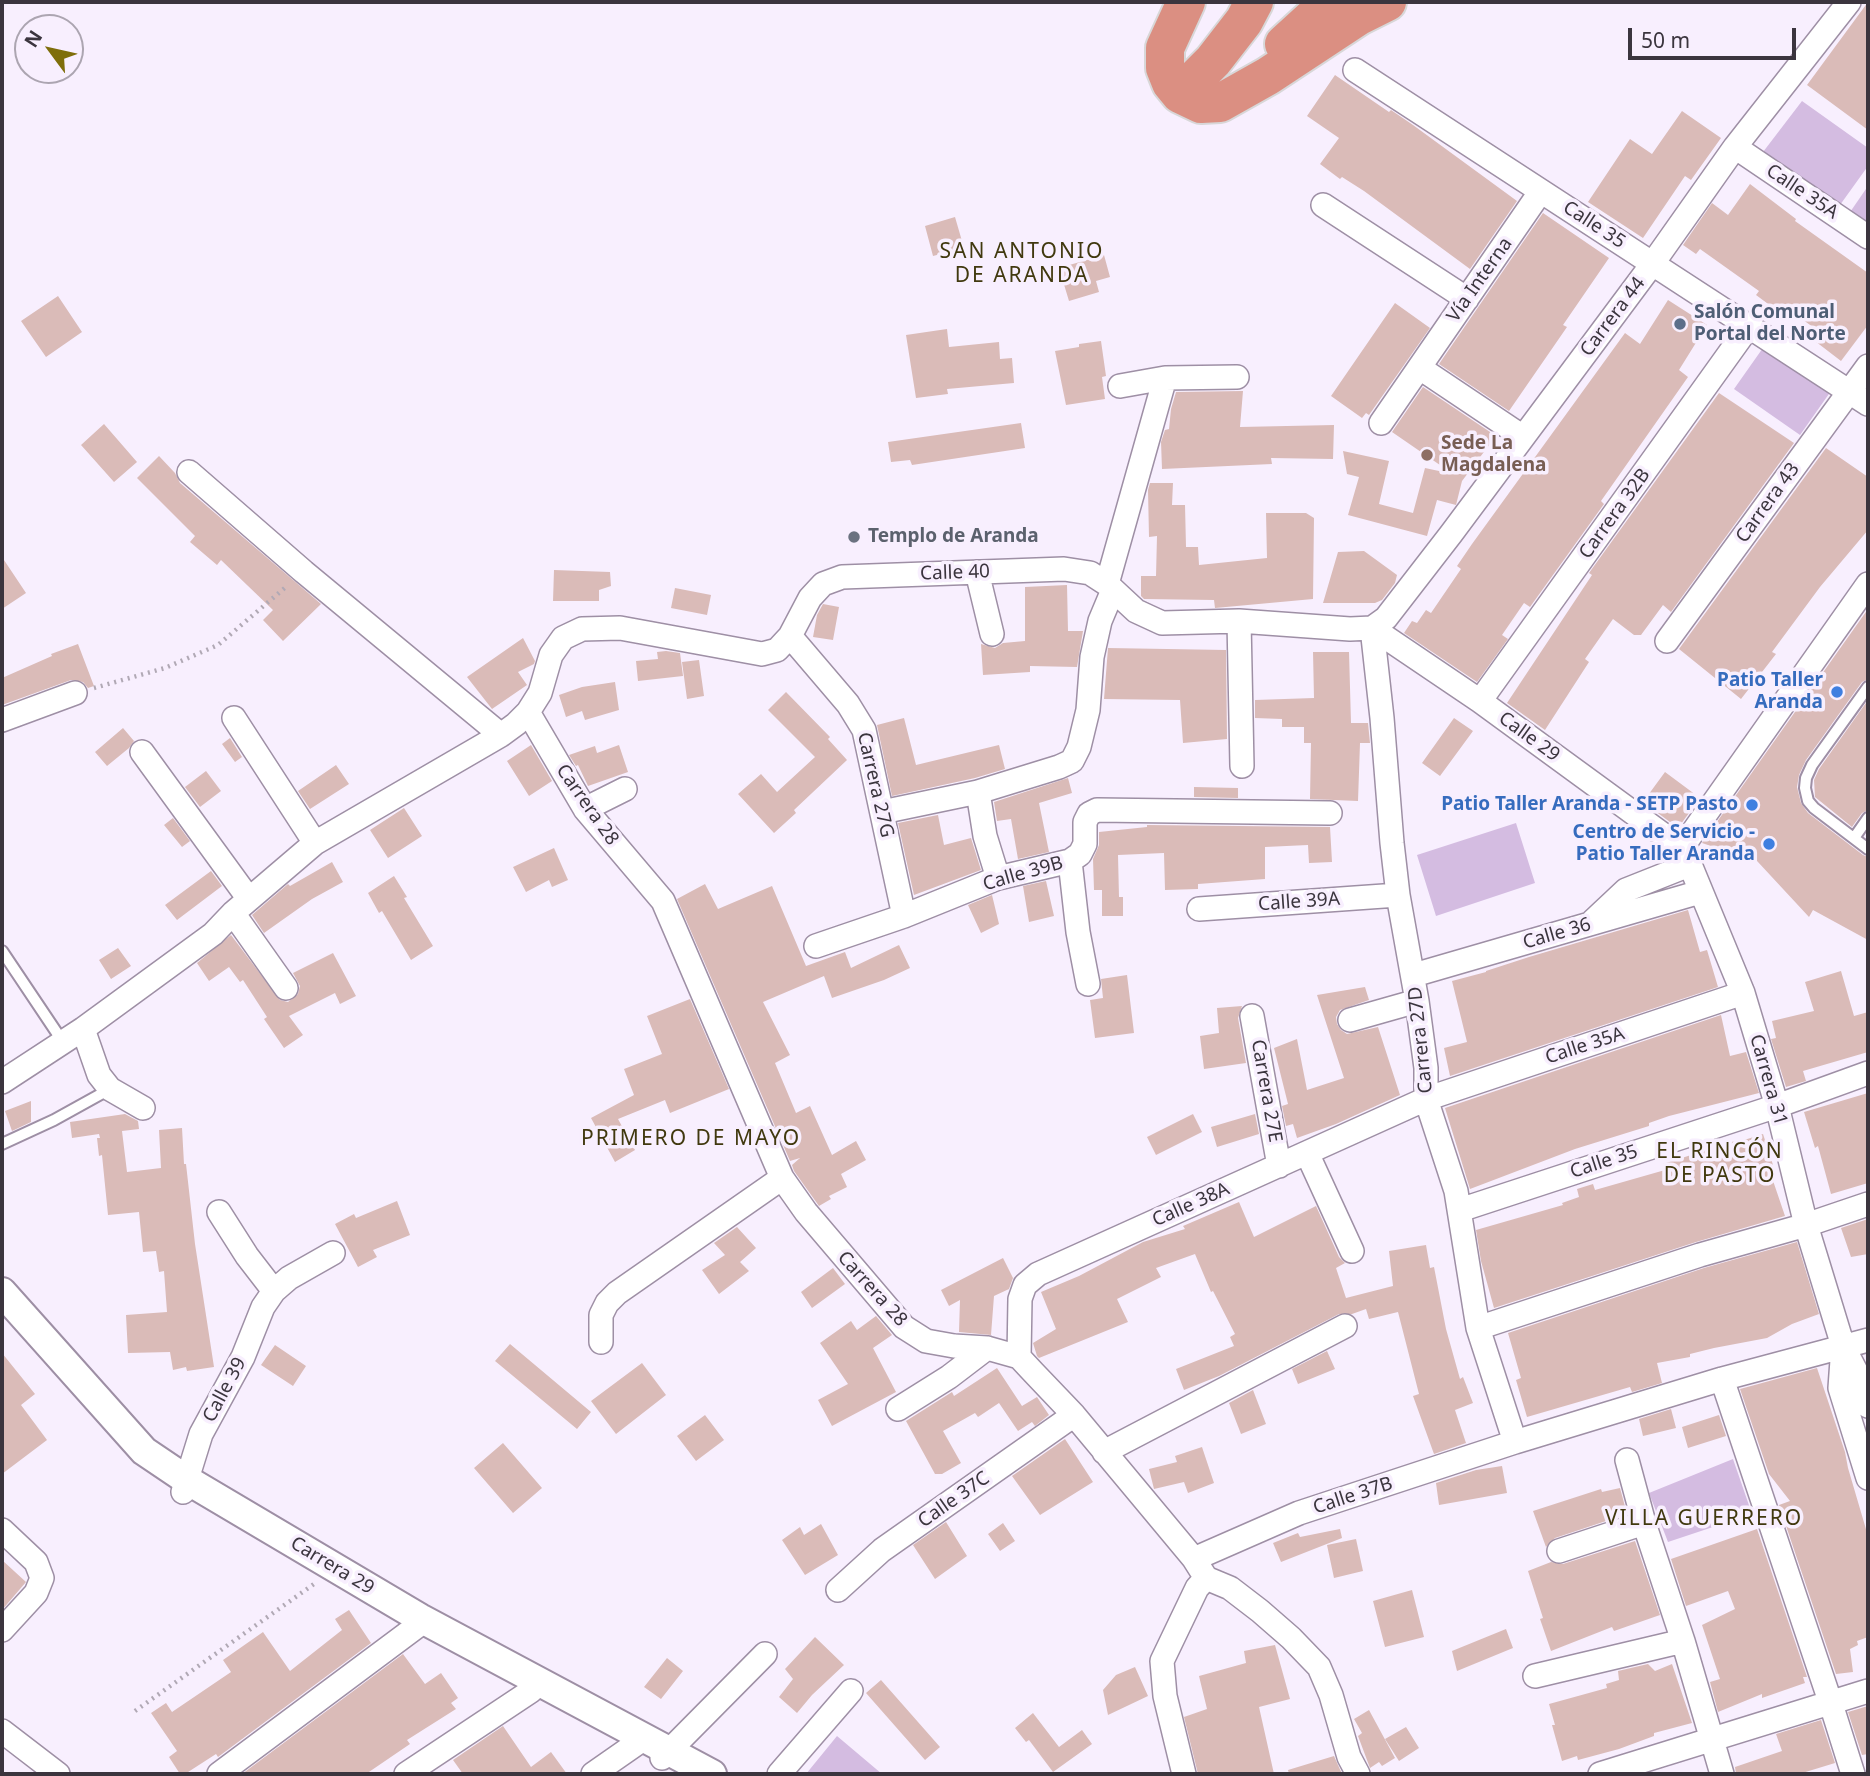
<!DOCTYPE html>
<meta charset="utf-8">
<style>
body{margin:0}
#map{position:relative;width:1870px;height:1776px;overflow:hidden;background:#f8effe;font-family:"Noto Sans",sans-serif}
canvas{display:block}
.frame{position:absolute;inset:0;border:4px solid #3b353e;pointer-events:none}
.north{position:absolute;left:14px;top:14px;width:70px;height:70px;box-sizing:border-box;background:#f8effe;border:2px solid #aca5b1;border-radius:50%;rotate:303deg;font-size:19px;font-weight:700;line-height:28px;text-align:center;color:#3b353e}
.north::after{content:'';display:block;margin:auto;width:24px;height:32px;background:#7f6e0b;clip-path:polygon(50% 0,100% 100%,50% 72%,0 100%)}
.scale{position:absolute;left:1628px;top:28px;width:168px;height:32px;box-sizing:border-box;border:4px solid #3b353e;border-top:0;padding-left:9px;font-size:21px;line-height:24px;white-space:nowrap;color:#3b353e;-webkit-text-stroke:5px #f8effe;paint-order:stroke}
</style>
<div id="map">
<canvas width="1870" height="1776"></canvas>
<div class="frame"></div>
<div class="north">N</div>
<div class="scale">50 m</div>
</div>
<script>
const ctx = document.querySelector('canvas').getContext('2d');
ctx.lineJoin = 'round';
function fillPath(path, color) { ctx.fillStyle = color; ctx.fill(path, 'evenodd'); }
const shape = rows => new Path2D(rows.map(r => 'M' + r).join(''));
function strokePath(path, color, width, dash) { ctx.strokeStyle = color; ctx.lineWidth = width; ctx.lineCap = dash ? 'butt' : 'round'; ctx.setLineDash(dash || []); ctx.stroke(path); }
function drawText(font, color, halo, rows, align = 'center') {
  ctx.font = font + ' "Noto Sans",sans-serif'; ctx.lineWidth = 7; ctx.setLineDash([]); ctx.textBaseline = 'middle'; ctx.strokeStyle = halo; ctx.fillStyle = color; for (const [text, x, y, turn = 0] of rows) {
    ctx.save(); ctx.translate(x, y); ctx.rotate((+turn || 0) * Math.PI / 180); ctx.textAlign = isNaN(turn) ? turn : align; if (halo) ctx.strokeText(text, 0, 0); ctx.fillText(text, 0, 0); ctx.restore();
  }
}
fillPath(shape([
 [1802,101,1868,148,1868,166,1840,205,1763,152],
 [1868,186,1868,233,1846,218],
 [1765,345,1831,391,1800,435,1734,389],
 [1516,823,1535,883,1436,916,1417,855],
 [1733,1459,1752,1514,1668,1542,1649,1493],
 [837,1736,882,1774,806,1774]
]), '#d4bce1');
fillPath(shape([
 [1868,2,1868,130,1807,85],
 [1335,75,1389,112,1391,110,1413,125,1517,201,1470,269,1364,191,1342,177,1340,179,1320,164,1339,138,1307,116],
 [1682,111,1721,138,1691,180,1685,176,1643,238,1588,202,1630,139,1652,154],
 [1750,184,1796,219,1795,221,1868,273,1868,325,1841,361,1811,338,1817,330,1788,309,1783,315,1756,295,1759,291,1700,249,1696,254,1683,245,1712,203,1728,215],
 [1543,213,1609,258,1563,325,1567,327,1509,411,1439,364],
 [955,217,964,248,933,256,925,226],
 [1104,255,1110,277,1096,281,1099,292,1069,301,1059,268],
 [58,296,82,332,46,357,21,321],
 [1668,300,1707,325,1679,370,1688,377,1601,501,1604,504,1530,607,1524,603,1502,635,1508,639,1477,682,1404,633,1412,621,1417,623,1426,610,1431,613,1461,569,1457,566,1472,544,1625,333,1640,344],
 [1395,303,1430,328,1369,415,1366,413,1362,418,1331,396],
 [947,329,949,347,999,342,1000,359,1012,358,1014,383,947,389,948,394,916,398,906,335],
 [1101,341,1106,376,1102,377,1105,399,1066,405,1055,351,1079,347,1079,344],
 [1423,387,1496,436,1462,481,1456,505,1437,500,1427,536,1348,515,1359,477,1347,474,1343,451,1389,461,1379,504,1413,513,1425,468,1453,474,1392,432],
 [1243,391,1240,427,1334,425,1333,459,1271,458,1272,464,1162,469,1161,442,1165,430,1169,429,1171,409,1176,392],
 [1719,393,1794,443,1671,612,1663,605,1641,635,1634,635,1613,619,1585,659,1589,662,1545,730,1507,703,1592,575,1589,573],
 [1021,423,1025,448,912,465,910,460,891,462,888,442],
 [104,424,137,462,114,482,81,445],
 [1826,448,1868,477,1868,530,1820,587,1772,652,1776,654,1741,699,1679,649],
 [159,456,175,473,180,483,321,604,283,641,263,620,273,610,221,560,217,565,190,542,195,536,137,478],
 [1150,483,1173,483,1172,505,1185,505,1186,547,1198,547,1199,565,1267,558,1266,513,1306,513,1314,518,1313,599,1215,608,1214,600,1144,599,1141,596,1141,576,1156,576,1157,536,1149,537,1148,490],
 [1364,551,1397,575,1395,583,1382,600,1375,603,1323,603,1338,552],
 [2,557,26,593,2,609],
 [554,570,610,572,611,586,599,590,599,601,553,601],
 [1067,585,1068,631,1083,631,1077,667,1030,666,1030,672,983,675,981,644,995,648,1003,643,1025,641,1025,587],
 [675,588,711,595,707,615,671,608],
 [823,604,839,607,833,640,813,637,817,615],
 [1868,609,1868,679,1862,682,1806,760,1799,775,1797,787,1801,803,1808,813,1863,855,1868,857,1868,940,1813,910,1809,917,1745,848,1720,849,1702,843],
 [523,638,535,661,534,664,518,672,527,685,492,709,467,677],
 [78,644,94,686,88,688,83,682,71,680,2,705,2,678,52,656,51,654],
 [1108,648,1226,650,1227,739,1183,743,1180,700,1104,699],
 [666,651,680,653,683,676,638,681,636,661,658,659,657,652],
 [1313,652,1349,652,1351,723,1368,723,1370,743,1360,743,1358,801,1310,799,1311,743,1304,743,1304,727,1282,727,1282,719,1255,718,1255,700,1314,698],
 [699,660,704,696,687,699,682,662],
 [615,682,619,710,585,720,582,711,566,717,559,695,582,687],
 [786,692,830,737,828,739,847,760,794,810,796,813,774,833,738,794,761,774,777,792,815,757,768,710],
 [1868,700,1868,810,1862,813,1852,827,1815,797,1814,780,1819,769],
 [904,718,916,765,999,745,1005,769,975,778,892,796,877,725],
 [1454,718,1473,731,1440,776,1422,763],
 [123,728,134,741,129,748,107,766,95,752],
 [230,738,242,757,235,762,222,744],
 [531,745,552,781,529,796,507,761],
 [619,745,628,772,588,786,578,765,576,766,569,755,595,746,597,753],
 [336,765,349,784,310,809,298,791],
 [206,771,221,791,200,807,185,787],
 [1665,772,1700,798,1678,828,1643,802],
 [1068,778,1072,793,1039,803,1049,852,1018,859,1011,819,997,821,994,802],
 [1194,787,1238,788,1238,798,1194,797],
 [404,808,422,836,388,858,370,830],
 [938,815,944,845,971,838,981,870,914,895,898,823],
 [173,818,190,841,182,847,164,825],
 [1147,825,1330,827,1332,862,1309,863,1308,845,1265,847,1265,879,1198,884,1198,889,1165,890,1164,853,1118,855,1119,897,1123,897,1123,916,1102,916,1102,890,1094,890,1093,859,1099,845,1099,832,1147,827],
 [554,848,568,880,552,887,549,880,526,892,513,867],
 [332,862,343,882,312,899,264,933,252,915,288,884,290,886],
 [211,871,222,886,177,920,165,905],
 [394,876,407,897,404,898,433,946,411,960,382,911,379,913,368,893],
 [1046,881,1054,916,1029,922,1023,886],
 [705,884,718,909,772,886,806,966,845,952,851,968,899,945,910,968,884,980,832,998,824,976,763,1002,790,1055,775,1063,796,1113,810,1106,832,1155,856,1141,866,1160,841,1174,847,1187,829,1196,831,1199,819,1206,794,1171,792,1165,800,1158,790,1161,677,899],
 [992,895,999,924,981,933,968,905],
 [1688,910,1700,952,1707,950,1718,987,1450,1076,1444,1048,1467,1042,1452,981,1486,972,1486,971,1529,957],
 [231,935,280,1000,288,1002,298,994,300,986,293,973,333,953,356,996,340,1004,335,993,289,1016,303,1035,284,1048,264,1019,267,1017,243,980,240,982,229,967,209,981,197,963],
 [118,948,131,966,111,979,99,960],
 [1841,971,1854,1016,1868,1012,1868,1052,1803,1071,1806,1081,1786,1087,1771,1039,1776,1038,1772,1021,1814,1011,1805,982],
 [1127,975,1134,1033,1095,1038,1090,1000,1103,998,1101,979],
 [1365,987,1369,1000,1340,1010,1336,1017,1337,1024,1341,1030,1347,1034,1378,1027,1400,1095,1336,1124,1297,1138,1293,1124,1286,1126,1282,1106,1288,1104,1274,1048,1297,1039,1307,1090,1344,1078,1317,995],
 [690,999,729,1089,670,1113,665,1100,618,1119,635,1150,615,1162,591,1118,634,1095,624,1069,662,1054,647,1016],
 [1242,1006,1238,1018,1246,1063,1204,1069,1200,1036,1219,1033,1217,1008],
 [1721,1015,1730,1056,1746,1052,1759,1093,1669,1116,1649,1123,1649,1126,1575,1149,1470,1189,1445,1108],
 [1868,1093,1868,1183,1831,1194,1818,1146,1815,1148,1804,1112],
 [31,1101,31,1122,12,1131,5,1111],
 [125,1114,138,1121,139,1129,122,1131,127,1172,161,1168,159,1130,182,1128,184,1164,186,1164,195,1244,214,1367,187,1371,186,1367,173,1370,170,1352,128,1353,126,1315,167,1312,164,1271,159,1272,156,1251,143,1252,139,1212,108,1215,102,1155,99,1156,97,1138,100,1138,99,1134,72,1138,70,1122],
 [1193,1114,1202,1132,1156,1155,1147,1137],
 [1255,1114,1259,1134,1217,1147,1211,1127],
 [1763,1134,1773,1165,1768,1166,1785,1216,1696,1242,1494,1308,1481,1261,1476,1230,1563,1205,1562,1203,1579,1197,1577,1189,1593,1184,1595,1190,1665,1170,1663,1164,1738,1140,1738,1142],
 [397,1201,410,1235,373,1250,377,1257,358,1267,335,1224,354,1214,356,1218],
 [1239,1202,1254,1237,1316,1206,1339,1257,1345,1263,1336,1268,1346,1298,1393,1286,1389,1251,1426,1245,1430,1268,1434,1267,1446,1329,1460,1379,1463,1377,1473,1403,1455,1410,1466,1443,1434,1454,1413,1396,1419,1394,1398,1312,1369,1319,1366,1309,1352,1314,1339,1314,1219,1376,1184,1390,1176,1369,1234,1346,1230,1337,1235,1334,1213,1291,1211,1292,1195,1254,1156,1268,1161,1277,1117,1299,1128,1322,1039,1358,1037,1356,1033,1343,1056,1329,1041,1292,1079,1276,1143,1242,1185,1229,1183,1226],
 [1868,1219,1868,1254,1851,1257,1841,1228],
 [737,1227,756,1248,740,1262,749,1271,719,1294,702,1270,725,1255,714,1243],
 [1797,1242,1819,1314,1792,1324,1767,1338,1714,1348,1690,1354,1690,1357,1657,1363,1662,1383,1632,1392,1630,1387,1527,1417,1516,1380,1521,1378,1508,1333,1704,1268],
 [1003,1258,1013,1278,1009,1289,994,1296,991,1335,959,1332,960,1300,949,1306,941,1290],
 [833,1268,845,1284,812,1308,801,1292],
 [876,1316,892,1335,873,1348,896,1392,832,1426,818,1400,848,1384,820,1343,851,1321,857,1330],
 [510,1344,591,1412,577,1429,495,1361],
 [275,1345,306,1366,293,1386,261,1365],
 [1327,1351,1335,1369,1298,1384,1292,1369],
 [2,1353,35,1394,21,1405,47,1440,2,1474],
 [642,1363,666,1395,616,1434,591,1401],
 [997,1368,1022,1406,1037,1397,1049,1415,1035,1426,1032,1422,1018,1431,999,1403,978,1417,975,1413,943,1431,961,1463,942,1474,935,1474,906,1421,952,1392,954,1396],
 [1817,1368,1845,1452,1848,1468,1868,1536,1868,1637,1857,1641,1858,1645,1850,1649,1853,1672,1836,1674,1779,1505,1790,1501,1769,1474,1740,1389],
 [1253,1390,1266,1424,1241,1434,1229,1403],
 [1671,1409,1676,1428,1643,1436,1639,1419],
 [705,1415,724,1440,696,1461,677,1436],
 [1719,1415,1726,1436,1688,1448,1682,1427],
 [1065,1439,1093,1482,1040,1515,1012,1476],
 [503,1443,542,1488,513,1513,474,1468],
 [1202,1447,1214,1483,1188,1493,1184,1482,1154,1489,1149,1469,1177,1462,1175,1456],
 [1502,1466,1507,1493,1439,1505,1436,1483,1476,1470],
 [1620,1488,1627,1514,1555,1538,1546,1547,1533,1511,1601,1489,1602,1492],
 [946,1522,967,1556,935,1579,913,1545],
 [1003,1523,1015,1541,1000,1551,988,1534],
 [821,1524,838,1555,805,1575,782,1540,800,1527,804,1535],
 [1340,1529,1342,1538,1281,1562,1273,1543,1298,1533,1300,1537],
 [1757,1529,1807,1677,1803,1677,1805,1683,1762,1698,1762,1694,1718,1712,1710,1682,1720,1679,1702,1625,1735,1609,1728,1591,1686,1606,1671,1559],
 [1356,1539,1363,1571,1334,1578,1327,1545],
 [1635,1541,1660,1615,1614,1631,1612,1627,1551,1651,1540,1619,1543,1618,1528,1571,1551,1562,1563,1564],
 [2,1560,26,1582,2,1610],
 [1412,1590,1424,1637,1385,1647,1373,1601],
 [349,1610,371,1643,218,1757,216,1754,185,1774,180,1774,169,1757,177,1751,151,1713,166,1703,172,1712,231,1672,223,1660,263,1632,290,1671,342,1630,335,1619],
 [1506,1629,1513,1648,1457,1671,1452,1651],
 [815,1637,844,1665,812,1695,797,1713,779,1697,793,1679,785,1669],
 [1275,1645,1290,1699,1259,1707,1274,1774,1198,1774,1184,1717,1207,1709,1199,1676,1246,1663,1244,1651],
 [403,1654,425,1684,441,1673,458,1698,451,1703,456,1709,407,1740,410,1744,366,1774,242,1774],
 [667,1658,683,1671,661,1699,644,1687],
 [1648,1664,1655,1671,1672,1664,1692,1723,1654,1733,1654,1736,1619,1749,1578,1760,1577,1756,1562,1761,1552,1725,1555,1725,1549,1704,1607,1688,1606,1684,1619,1680,1618,1671],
 [1135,1667,1148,1696,1108,1715,1103,1690,1116,1675],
 [881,1680,940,1747,925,1760,866,1693],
 [1868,1706,1868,1754,1862,1755,1848,1712],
 [1369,1710,1395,1758,1382,1766,1379,1762,1370,1768,1358,1736,1362,1733,1354,1719],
 [1033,1713,1059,1747,1082,1730,1092,1744,1053,1772,1029,1740,1026,1742,1015,1728],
 [1821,1720,1835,1763,1799,1774,1736,1774,1735,1767,1782,1751,1776,1734],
 [503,1726,531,1767,551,1752,567,1774,463,1774,453,1760],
 [1406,1727,1419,1748,1399,1761,1385,1739],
 [1334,1756,1342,1774,1289,1774,1288,1770]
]), '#dabbb8');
const service = shape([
 [1868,687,1812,765,1806,778,1805,788,1808,801,1814,808,1868,849],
 [1854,838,1868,818],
 [2,951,63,1042],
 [2,1144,54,1120,110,1089]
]);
const minor = shape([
 [1355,70,1868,404],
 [1735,147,1868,237],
 [1323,205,1467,299],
 [1420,368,1523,437],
 [1120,386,1165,378,1237,377],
 [1381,423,1541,191],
 [189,472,304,572,501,735],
 [977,572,992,634],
 [1107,584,1165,378],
 [1239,621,1242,766],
 [1372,628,1382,718,1392,843,1398,895,1417,1001,1426,1068,1426,1099,1456,1191,1478,1328,1515,1442],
 [1372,628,1386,618,1451,534,1653,263,1735,147,1849,2],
 [1372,628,1480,701,1684,850],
 [790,636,848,704,864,730,904,916],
 [1667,641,1868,366],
 [1480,701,1749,326],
 [528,712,585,809,663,901,782,1178,806,1212,904,1327,926,1341,954,1346,987,1348,1019,1357,1033,1372,1074,1415,1194,1559,1206,1578,1230,1588,1260,1611,1291,1638,1319,1667,1331,1695,1349,1757,1358,1774],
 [234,718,315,843],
 [2,720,75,693],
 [142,752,249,899],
 [585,809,625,789],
 [882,812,978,792],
 [1684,850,1743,993,1777,1106,1806,1225,1843,1346,1840,1388,1868,1478],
 [1684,850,1688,839,1868,584],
 [1070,861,1078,932,1088,984],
 [998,878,985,836,978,792,1059,767,1072,761,1079,747,1088,710,1092,657,1100,621,1113,590],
 [1199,909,1398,895],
 [233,913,286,988],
 [1593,921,1626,890,1689,865],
 [816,946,904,916,998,878,1070,861,1080,854,1085,844,1085,822,1089,814,1097,810,1330,813],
 [1414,975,1700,892],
 [1252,1016,1279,1166],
 [1350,1020,1417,1001],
 [83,1029,99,1075,110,1089,143,1108],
 [2,1082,83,1029,213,934,233,913,315,843,501,735,516,724,528,712,540,693,551,655,563,638,582,629,620,628,762,654,777,650,790,636,810,598,823,584,842,577,1064,569,1090,573,1107,584,1136,611,1162,623,1239,621,1350,629,1372,628],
 [1307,1153,1352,1251],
 [1460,1210,1777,1106,1868,1073],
 [219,1212,247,1256,274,1291],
 [1478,1328,1700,1255,1806,1225,1868,1204],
 [601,1342,601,1315,607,1303,617,1293,782,1178],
 [1843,1346,1859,1377,1868,1406],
 [1019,1357,1020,1299,1025,1285,1038,1274,1426,1099,1743,993],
 [1722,1379,1831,1704,1853,1774],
 [898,1409,949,1377,987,1348],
 [1104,1452,1345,1326],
 [1627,1460,1644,1523,1683,1641,1722,1774],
 [183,1492,201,1434,243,1357,263,1307,274,1291,289,1278,333,1253],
 [2,1530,36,1562,42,1578,36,1593,2,1630],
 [1559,1551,1644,1523],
 [1194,1559,1299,1513,1515,1442,1722,1379,1868,1340],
 [838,1590,882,1550,1074,1415],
 [1535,1676,1683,1641],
 [2,1731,58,1774],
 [662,1758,765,1654],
 [219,1774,416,1627],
 [406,1774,531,1691],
 [593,1774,636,1744],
 [779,1774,851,1691],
 [1184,1774,1165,1696,1162,1661,1197,1588,1206,1578],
 [1600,1774,1868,1691]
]);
const tertiary = shape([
 [2,1292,144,1451,187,1480,420,1618,712,1774]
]);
const trunk = shape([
 [1186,2,1165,48,1165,68,1171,83,1180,94,1201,104,1220,103,1268,76,1359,16,1387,2],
 [1284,44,1330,2],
 [1180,94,1213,61,1244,21,1254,2]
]);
strokePath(service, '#9e8fa5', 14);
strokePath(minor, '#9e8fa5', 26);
strokePath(tertiary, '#9e8fa5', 32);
strokePath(trunk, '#d8d7d8', 42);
strokePath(shape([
 [94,688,165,668,218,645,287,586],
 [135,1711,314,1584]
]), '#b1a9b5', 4.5, [2, 5]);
strokePath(service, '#fff', 10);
strokePath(minor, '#fff', 23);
strokePath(tertiary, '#fff', 28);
strokePath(trunk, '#db8f82', 38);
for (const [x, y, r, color] of [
 [1680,324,7,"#5c6f8a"],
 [1427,455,7,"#8d6e63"],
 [854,537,7,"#6b7280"],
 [1837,692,7,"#3f7fe0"],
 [1752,805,7,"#3f7fe0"],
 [1769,844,7,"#3f7fe0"]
]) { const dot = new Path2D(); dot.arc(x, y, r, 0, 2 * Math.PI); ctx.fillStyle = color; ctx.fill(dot); strokePath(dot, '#f8effe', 2.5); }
drawText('19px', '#3b353e', '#f8effe', [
 ["Calle 35A",1802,192,34],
 ["Calle 35",1594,225,33],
 ["Vía Interna",1480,280,-55],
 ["Carrera 44",1613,317,-53],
 ["Carrera 43",1768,503,-54],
 ["Carrera 32B",1615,514,-54],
 ["Calle 40",955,573,-2],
 ["Calle 29",1529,737,36],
 ["Carrera 27G",875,785,77],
 ["Carrera 28",587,805,55],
 ["Calle 39B",1023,874,-16],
 ["Calle 39A",1299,902,-4],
 ["Calle 36",1557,934,-16],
 ["Carrera 27D",1421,1040,-96],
 ["Calle 35A",1585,1046,-18],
 ["Carrera 31",1768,1080,74],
 ["Carrera 27E",1266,1091,80],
 ["Calle 35",1604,1162,-18],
 ["Calle 38A",1191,1205,-24],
 ["Carrera 28",872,1289,48],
 ["Calle 39",225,1390,-62],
 ["Calle 37B",1353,1496,-18],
 ["Calle 37C",954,1500,-35],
 ["Carrera 29",332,1566,31]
]);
drawText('bold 19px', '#4e5e75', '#f8effe', [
 ["Salón Comunal",1694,313],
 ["Portal del Norte",1694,335]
], 'left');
drawText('bold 19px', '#785e54', '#f8effe', [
 ["Sede La",1441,444],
 ["Magdalena",1441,466]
], 'left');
drawText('bold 19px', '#5b616d', '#f8effe', [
 ["Templo de Aranda",868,537]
], 'left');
drawText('bold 19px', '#366cbe', '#f8effe', [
 ["Patio Taller",1823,681],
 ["Aranda",1823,703],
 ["Patio Taller Aranda - SETP Pasto",1738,805],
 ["Centro de Servicio -",1755,833],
 ["Patio Taller Aranda",1755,855]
], 'right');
ctx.letterSpacing = '2px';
drawText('21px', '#41390f', '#f8effe', [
 ["SAN ANTONIO",1022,252],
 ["DE ARANDA",1022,276],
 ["PRIMERO DE MAYO",691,1139],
 ["EL RINCÓN",1720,1152],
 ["DE PASTO",1720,1176],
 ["VILLA GUERRERO",1704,1519]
]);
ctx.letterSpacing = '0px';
</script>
